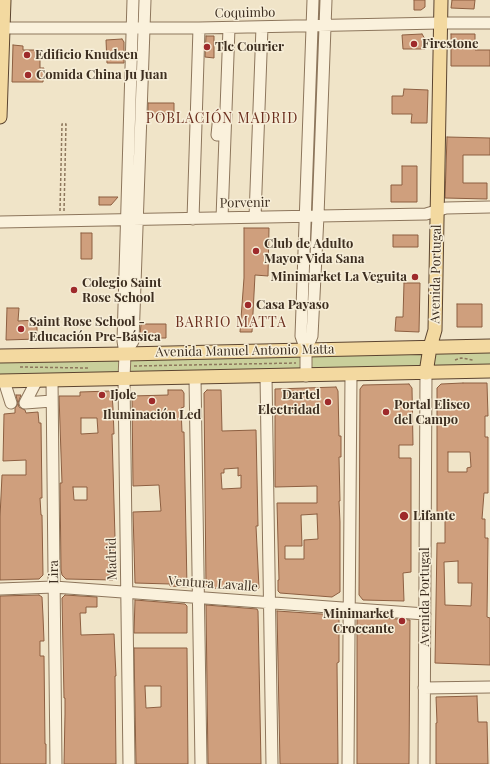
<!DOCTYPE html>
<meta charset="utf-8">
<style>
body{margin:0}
canvas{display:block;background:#f0e4c8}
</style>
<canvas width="490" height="764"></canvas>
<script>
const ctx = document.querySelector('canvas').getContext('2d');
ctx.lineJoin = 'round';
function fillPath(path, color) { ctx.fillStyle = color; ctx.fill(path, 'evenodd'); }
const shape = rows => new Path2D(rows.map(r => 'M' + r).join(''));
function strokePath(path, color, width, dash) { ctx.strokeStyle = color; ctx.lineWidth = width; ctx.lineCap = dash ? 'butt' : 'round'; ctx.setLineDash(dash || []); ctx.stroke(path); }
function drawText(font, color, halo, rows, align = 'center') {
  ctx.font = font + ' "Playfair Display",serif'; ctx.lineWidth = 3; ctx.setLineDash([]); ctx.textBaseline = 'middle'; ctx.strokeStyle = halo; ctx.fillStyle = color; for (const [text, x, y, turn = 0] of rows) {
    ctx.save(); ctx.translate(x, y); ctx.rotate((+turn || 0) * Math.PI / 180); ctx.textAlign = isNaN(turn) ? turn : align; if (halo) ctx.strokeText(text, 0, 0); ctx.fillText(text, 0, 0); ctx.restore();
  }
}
fillPath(shape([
 [490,352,490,365,0,375,0,362]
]), '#c9cf9b');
const building = shape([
 [414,0,425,0,425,7,421,10,414,10,414,0],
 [452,0,475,0,474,9,451,8,452,0],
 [422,34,425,39,425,49,403,49,402,35,422,34],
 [451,34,475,34,475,50,490,50,490,66,451,66,451,34],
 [206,36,214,36,214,58,205,57,206,36],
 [122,39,124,42,124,63,107,63,106,40,122,39],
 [13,45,23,46,23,50,40,50,40,68,44,68,43,82,12,82,13,45],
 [404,89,428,90,427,123,411,123,412,114,392,114,392,96,403,96,404,89],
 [148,103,174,103,174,114,148,114,148,103],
 [447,137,490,138,490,155,463,155,463,183,487,183,487,199,445,198,447,137],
 [402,166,417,166,417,202,391,202,391,185,402,185,402,166],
 [99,197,118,197,111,205,99,205,99,197],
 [244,228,269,228,268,276,255,275,252,332,240,332,244,278,244,228],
 [81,233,92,233,92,259,81,259,81,233],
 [393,235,418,235,418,247,393,247,393,235],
 [404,283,420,283,419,332,395,331,396,317,403,317,404,283],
 [457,304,482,304,482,327,457,327,457,304],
 [7,308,19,308,18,321,37,320,37,339,6,340,7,308],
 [141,324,166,324,166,338,143,338,140,336,141,324],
 [463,383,487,383,488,416,485,416,485,437,488,437,488,493,484,493,482,519,485,519,485,538,488,538,487,617,490,618,490,665,435,663,437,543,445,543,445,518,437,518,437,388,441,384,463,383],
 [448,452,470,452,471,467,467,468,467,472,448,472,448,452],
 [458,561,458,583,472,583,471,606,445,605,444,562,458,561],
 [409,384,412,388,413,445,399,445,399,458,411,458,411,572,403,573,404,601,363,600,359,595,360,389,363,385,409,384],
 [336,387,338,391,339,436,341,436,341,457,339,457,340,501,339,501,340,522,340,592,332,597,280,593,278,591,278,580,279,580,277,503,317,503,317,486,275,487,275,389,336,387],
 [317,514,318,539,304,540,304,559,285,559,285,546,302,546,301,515,317,514],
 [168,390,182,390,184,393,184,407,181,408,182,432,184,432,187,587,170,586,170,584,135,583,133,512,161,511,159,485,133,486,132,396,168,395,168,390],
 [207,390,221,390,222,431,256,430,258,526,256,526,259,588,256,590,209,588,206,586,204,393,207,390],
 [238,468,238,476,241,475,241,488,222,489,221,473,224,473,224,469,238,468],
 [110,391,112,394,113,408,114,434,112,434,115,538,115,571,113,571,113,580,66,579,62,575,61,570,60,483,62,483,59,396,80,396,80,392,110,391],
 [81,418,97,418,98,433,81,434,81,418],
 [73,487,87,487,87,500,74,500,73,487],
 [16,395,21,395,18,403,19,407,25,410,26,413,38,412,39,423,41,423,42,498,40,498,41,515,42,515,43,575,39,579,0,580,0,517,2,475,26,475,26,460,3,461,4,414,15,413,15,408,18,404,16,395],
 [39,595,42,597,43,616,44,641,40,641,40,656,44,656,45,744,46,744,46,764,0,764,0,596,39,595],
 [65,595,97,597,97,607,86,607,86,613,80,613,81,635,114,634,116,676,115,676,116,764,64,764,65,714,65,698,64,698,62,598,65,595],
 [135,600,185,604,187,606,187,633,134,633,135,600],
 [206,605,257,609,258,611,261,764,208,764,206,605],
 [277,611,336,615,339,618,339,662,337,663,338,764,280,764,277,611],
 [360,616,410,620,409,764,357,764,357,619,360,616],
 [134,648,187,648,188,764,136,764,134,648],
 [145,686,161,686,161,707,146,708,145,686],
 [477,696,478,722,487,722,488,764,436,764,436,723,437,723,436,697,477,696]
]);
fillPath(building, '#cf9f7d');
strokePath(building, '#8d5f41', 1);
const minor = shape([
 [0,28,199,28,440,23,490,23],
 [219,115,217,135,225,135],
 [255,217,262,27],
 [222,218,229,28],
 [193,219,199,28],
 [0,222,426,214,446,208,490,207],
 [306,350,301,336,313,0],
 [125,354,133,341,145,0],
 [266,376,272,764],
 [306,376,306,350,312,336,318,216,326,0],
 [195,378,201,764],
 [52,380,56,764],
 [4,381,11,403],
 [25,403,52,401],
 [25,403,37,380],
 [0,589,54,587,425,614],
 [424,688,490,687],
 [129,764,124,379,125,354,123,341,133,0],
 [348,764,351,375],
 [424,764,426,373]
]);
const major = shape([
 [0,117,4,0],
 [0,356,125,354,490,346],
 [426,373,430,347,435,330,441,0],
 [0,381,490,371]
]);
strokePath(minor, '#8d765c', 13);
strokePath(major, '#5b4430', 15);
strokePath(shape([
 [60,211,62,124,66,124,64,211],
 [455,360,461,358,473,360],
 [134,366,296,363],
 [20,367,88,368]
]), '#8d765c', 1.5, [3, 2]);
strokePath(minor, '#faf1dc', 11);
strokePath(major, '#f3d9a0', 13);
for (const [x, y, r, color] of [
 [414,44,4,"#9e2a2b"],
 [207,47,4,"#9e2a2b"],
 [27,55,4,"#9e2a2b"],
 [28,75,4,"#9e2a2b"],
 [256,251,4,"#9e2a2b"],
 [415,277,4,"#9e2a2b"],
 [74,290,4,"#9e2a2b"],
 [248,305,4,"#9e2a2b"],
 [21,329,4,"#9e2a2b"],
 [102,395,4,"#9e2a2b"],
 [152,401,4,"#9e2a2b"],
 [328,402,4,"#9e2a2b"],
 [386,412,4,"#9e2a2b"],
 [404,516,5,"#9e2a2b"],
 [402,621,4,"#9e2a2b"]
]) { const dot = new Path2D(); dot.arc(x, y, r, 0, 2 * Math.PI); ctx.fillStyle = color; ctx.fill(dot); strokePath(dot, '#f7eed8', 1.5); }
drawText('13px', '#3d2e20', '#f7eed8', [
 ["Coquimbo",245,13,-1],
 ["Porvenir",245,203,-1],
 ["Avenida Portugal",436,274,-89],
 ["Avenida Manuel Antonio Matta",245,351,-1],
 ["Madrid",112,559,-91],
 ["Lira",54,572,-91],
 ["Ventura Lavalle",213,584,4],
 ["Avenida Portugal",425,597,-90]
]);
drawText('bold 13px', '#3d2e20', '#f7eed8', [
 ["Firestone",422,44],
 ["Tlc Courier",215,47],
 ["Edificio Knudsen",35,55],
 ["Comida China Ju Juan",36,75],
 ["Club de Adulto",264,244],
 ["Mayor Vida Sana",264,259],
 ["Minimarket La Veguita",407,277,"right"],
 ["Colegio Saint",82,283],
 ["Rose School",82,298],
 ["Casa Payaso",256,305],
 ["Saint Rose School -",29,322],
 ["Educación Pre-Básica",29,337],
 ["Ijole",110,395],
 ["Dartel",320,395,"right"],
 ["Electridad",320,410,"right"],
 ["Portal Eliseo",394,405],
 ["del Campo",394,420],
 ["Iluminación Led",152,415,"center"],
 ["Lifante",413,516],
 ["Minimarket",394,614,"right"],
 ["Croccante",394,629,"right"]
], 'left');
ctx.letterSpacing = '1px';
drawText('14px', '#6b2e1e', '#f7eed8', [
 ["POBLACIÓN MADRID",222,119],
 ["BARRIO MATTA",231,323]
]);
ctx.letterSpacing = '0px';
</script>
